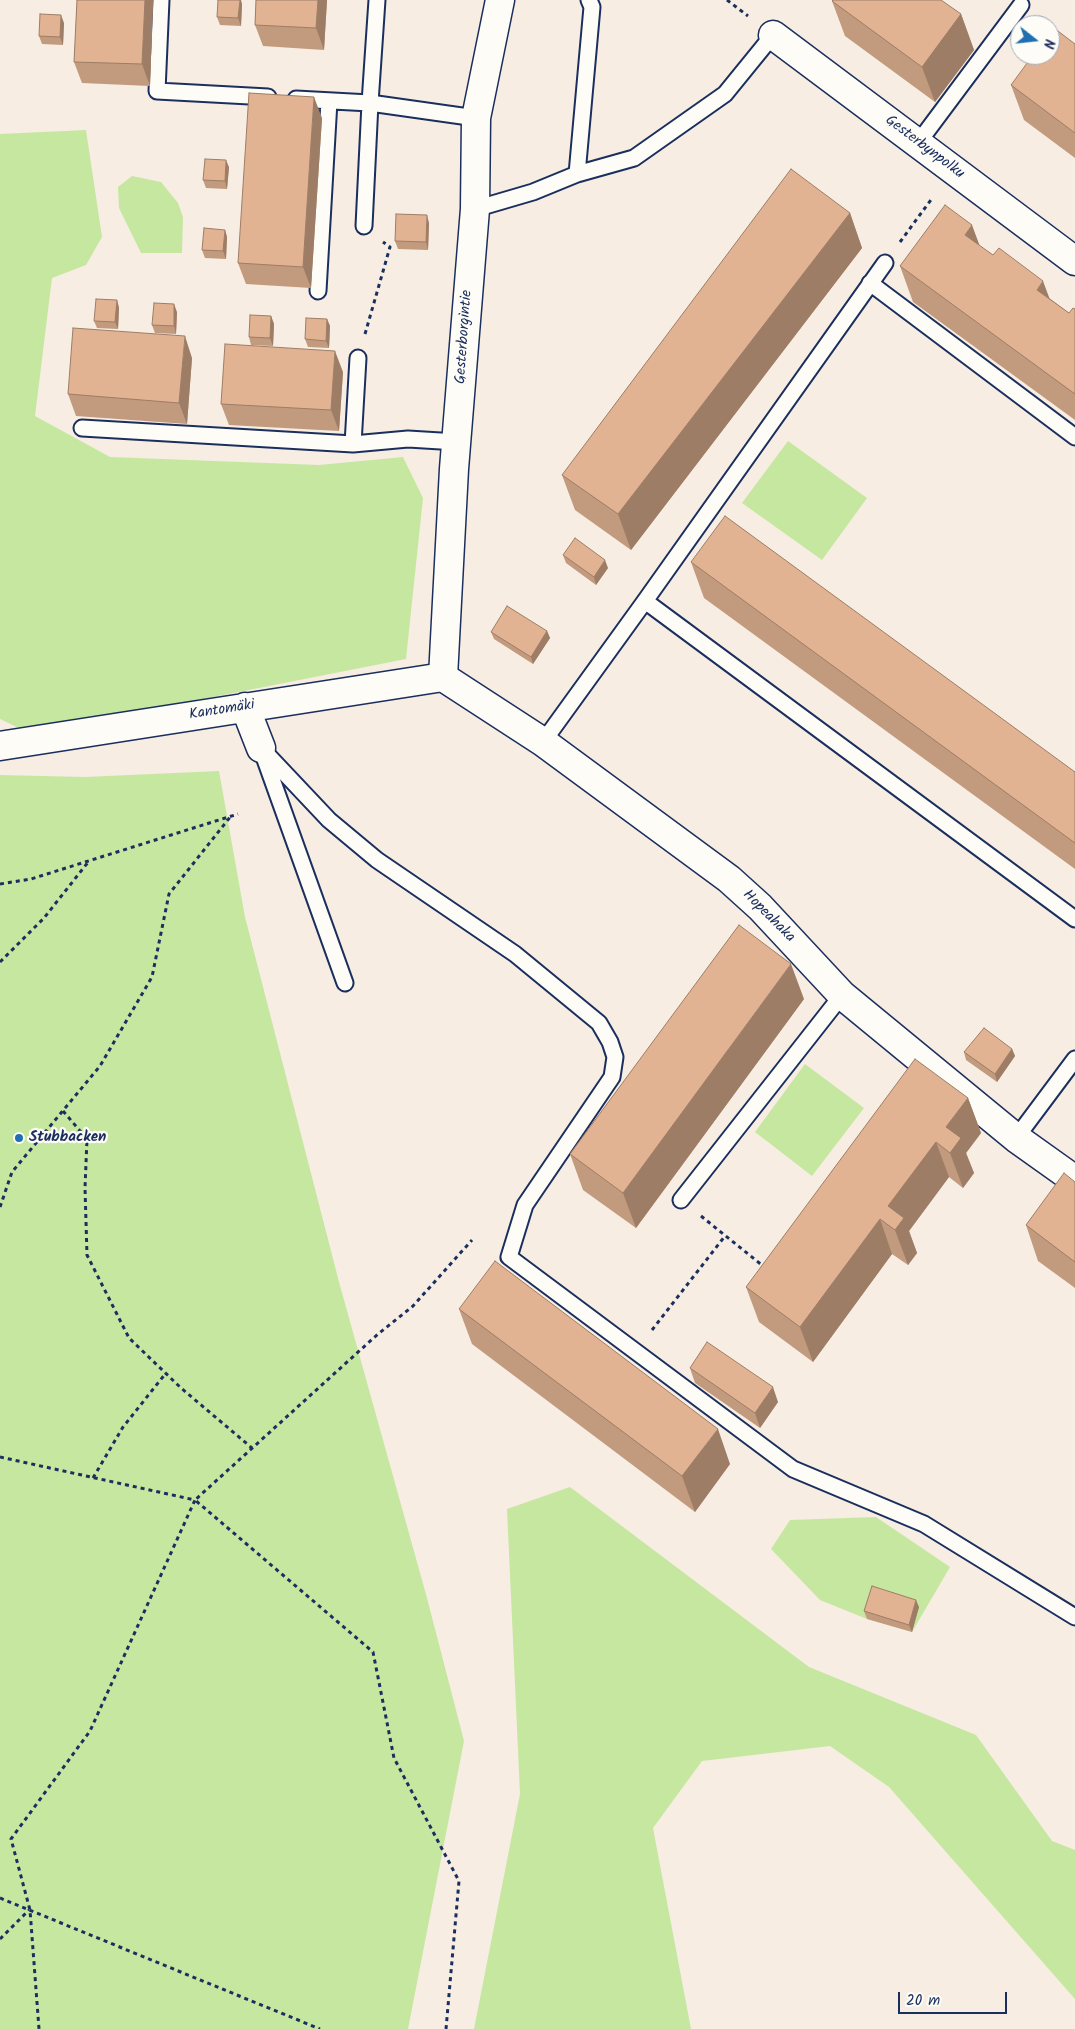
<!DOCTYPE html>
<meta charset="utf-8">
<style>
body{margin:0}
#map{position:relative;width:1075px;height:2029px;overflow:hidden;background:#f7ede3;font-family:Kalam,sans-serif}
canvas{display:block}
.north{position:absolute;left:1010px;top:15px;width:50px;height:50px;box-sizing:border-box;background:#fdfcf7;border:1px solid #a3aaba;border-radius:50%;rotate:106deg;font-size:14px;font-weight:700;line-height:20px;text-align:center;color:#1b2f5e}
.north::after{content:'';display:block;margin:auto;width:18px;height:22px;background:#1f6fb2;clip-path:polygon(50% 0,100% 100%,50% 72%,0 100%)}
.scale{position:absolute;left:898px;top:1992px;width:109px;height:22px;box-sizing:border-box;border:2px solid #1b2f5e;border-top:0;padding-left:6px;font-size:15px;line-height:18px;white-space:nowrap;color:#1b2f5e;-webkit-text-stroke:4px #fdfcf7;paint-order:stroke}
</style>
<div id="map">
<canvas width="1075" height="2029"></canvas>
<div class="north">N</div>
<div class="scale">20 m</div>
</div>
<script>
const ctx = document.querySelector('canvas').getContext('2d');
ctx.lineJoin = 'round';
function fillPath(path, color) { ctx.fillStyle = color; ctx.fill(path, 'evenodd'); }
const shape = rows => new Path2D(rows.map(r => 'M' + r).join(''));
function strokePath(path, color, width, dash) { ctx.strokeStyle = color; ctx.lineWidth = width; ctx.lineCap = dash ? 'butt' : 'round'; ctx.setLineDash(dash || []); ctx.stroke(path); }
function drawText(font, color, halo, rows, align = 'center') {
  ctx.font = font + ' Kalam,sans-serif'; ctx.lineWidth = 4.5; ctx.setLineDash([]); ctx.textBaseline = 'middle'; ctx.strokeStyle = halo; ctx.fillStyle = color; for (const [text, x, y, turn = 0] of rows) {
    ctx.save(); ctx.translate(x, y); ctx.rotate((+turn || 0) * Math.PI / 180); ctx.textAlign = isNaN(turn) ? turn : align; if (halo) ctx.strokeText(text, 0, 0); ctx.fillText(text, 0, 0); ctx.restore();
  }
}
fillPath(shape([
 [86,130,102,237,86,265,52,278,35,416,110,457,319,465,403,457,423,498,406,659,132,713,19,728,0,719,0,134],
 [132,176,161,182,178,203,183,217,182,253,141,253,119,208,118,187],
 [788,441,867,498,822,560,742,503],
 [219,771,245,917,339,1282,427,1598,464,1741,408,2029,0,2029,0,775,85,777],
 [805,1064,864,1108,812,1176,755,1132],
 [570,1487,809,1667,976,1735,1052,1841,1075,1850,1075,1999,889,1787,830,1746,702,1761,653,1828,691,2029,474,2029,520,1794,507,1509],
 [876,1517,950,1567,912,1632,867,1619,820,1600,771,1549,790,1520]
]), '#c6e7a0');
const service = shape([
 [161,0,157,91,268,97],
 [377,0,370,103,476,118],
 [296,99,370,103,364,226],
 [918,143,1021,5],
 [577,174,592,7,589,0],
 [475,209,533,192,577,174,634,158,725,94,773,35],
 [870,283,1075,437],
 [318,291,329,101],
 [82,428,353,444,408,439,457,442],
 [353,444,358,358],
 [645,601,1075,919],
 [543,742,645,601,885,263],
 [261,748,329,820,377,860,515,954,599,1023,610,1042,615,1057,612,1077,525,1205,509,1257,793,1469,924,1524,1075,1617],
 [263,754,345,983],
 [1016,1138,1075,1059],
 [681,1200,842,995]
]);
const minor = shape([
 [773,35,1075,261],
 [443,677,543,742,729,879,760,907,842,995,1016,1138,1075,1180],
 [443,677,454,469,475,209,476,118,500,0],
 [245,707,261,748],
 [0,746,443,677]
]);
strokePath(service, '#1b2f5e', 19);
strokePath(minor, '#1b2f5e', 31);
strokePath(shape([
 [727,0,748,16],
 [900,242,933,197],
 [365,334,390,247,383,242],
 [0,884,31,879,238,814],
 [0,962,44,918,89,861],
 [63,1111,87,1139,85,1188,87,1255,129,1338,181,1388,252,1448],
 [0,1207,12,1172,100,1066,152,977,169,894,231,816],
 [701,1216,763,1266],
 [652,1330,725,1236],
 [0,1457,195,1500,90,1731,11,1839,30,1910,39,2029],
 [93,1478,123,1427,166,1373],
 [0,1898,320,2029],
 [0,1939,29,1910],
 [446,2029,459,1881,394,1758,373,1652,195,1500,378,1334,413,1306,472,1240]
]), '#1b2f5e', 3, [4, 4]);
strokePath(service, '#fdfcf7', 15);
strokePath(minor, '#fdfcf7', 28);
fillPath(shape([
 [77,0,153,0,150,86,82,83,74,62],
 [256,0,327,0,324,50,263,46,255,25],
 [832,1,961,14,974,50,935,102,845,36],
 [242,4,241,26,220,25,217,17],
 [64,23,63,45,42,44,39,36],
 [1075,44,1075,158,1024,120,1011,85],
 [322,118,311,288,246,284,238,263],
 [229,167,227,189,206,188,203,180],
 [850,213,862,248,631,550,575,510,562,475],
 [429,223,428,250,398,249,395,241],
 [225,230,227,237,226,259,205,258,202,250],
 [979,245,1069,313,1075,309,1075,420,913,302,900,266],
 [117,300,119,308,118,329,97,328,94,321],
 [177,312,176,334,155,333,152,325],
 [271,316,274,324,273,346,251,345,249,337],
 [327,319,330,326,329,348,308,347,305,339],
 [192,358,187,424,76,416,68,394],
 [343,372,339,431,229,425,221,404],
 [563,555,608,568,596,585,566,563],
 [691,562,1075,772,1075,869,704,598],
 [547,631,550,638,533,664,494,639,491,632],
 [804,999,636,1228,583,1190,570,1154],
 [1012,1049,1015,1056,997,1082,966,1060,964,1052],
 [968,1098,981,1133,966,1153,974,1173,963,1188,949,1177,909,1231,917,1253,908,1265,892,1254,813,1362,759,1322,746,1287],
 [1075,1182,1075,1288,1038,1261,1026,1225],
 [459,1309,730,1464,695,1512,472,1344],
 [690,1368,778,1402,760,1428,695,1383],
 [919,1607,912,1632,867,1619,864,1611]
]), '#c29a7e');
fillPath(shape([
 [145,0,153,0,150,86,142,64],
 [240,0,241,0,242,4,241,26,238,18],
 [318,0,327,0,324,50,316,28],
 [961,14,974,50,935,102,922,67],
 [61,15,64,23,63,45,60,37],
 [314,97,322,118,311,288,303,267],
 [226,160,229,167,227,189,225,181],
 [850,213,862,248,631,550,618,514],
 [427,215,429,223,428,250,426,242],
 [972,225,985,260,965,235],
 [225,230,227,237,226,259,223,251],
 [1043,281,1056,316,1037,290],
 [117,300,119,308,118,329,115,322],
 [174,304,177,312,176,334,174,326],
 [271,316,274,324,273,346,270,338],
 [327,319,330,326,329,348,326,341],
 [185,336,192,358,187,424,179,403],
 [335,351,343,372,339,431,331,410],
 [605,560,608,568,596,585,594,577],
 [547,631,550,638,533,664,531,657],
 [791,964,804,999,636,1228,623,1193],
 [1012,1049,1015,1056,997,1082,995,1074],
 [968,1098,981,1133,966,1153,974,1173,963,1188,950,1153,946,1127],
 [936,1142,949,1177,909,1231,917,1253,908,1265,895,1230,888,1206],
 [880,1219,892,1254,813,1362,800,1327],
 [773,1387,778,1402,760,1428,755,1413],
 [718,1429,730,1464,695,1512,682,1476],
 [916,1600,919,1607,912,1632,909,1625]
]), '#9e7d66');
const building = shape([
 [77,0,145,0,142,64,74,62,77,0],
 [218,0,240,0,238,18,217,17,218,0],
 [256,0,318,0,316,28,255,25,256,0],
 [833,0,941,0,961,14,922,67,832,1,833,0],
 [40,14,61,15,60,37,39,36,40,14],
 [1054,28,1075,44,1075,133,1011,85,1033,55,1050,55,1050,33,1054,28],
 [249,93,314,97,303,267,238,263,249,93],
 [205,159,226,160,225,181,203,180,205,159],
 [791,169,850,213,618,514,562,475,791,169],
 [945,205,972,225,965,235,993,255,999,248,1043,281,1037,290,1069,313,1073,308,1075,309,1075,394,900,266,945,205],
 [396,214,427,215,426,242,395,241,396,214],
 [204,228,225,230,223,251,202,250,204,228],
 [96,299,117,300,115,322,94,321,96,299],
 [154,303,174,304,174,326,152,325,154,303],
 [250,315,271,316,270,338,249,337,250,315],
 [306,318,327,319,326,341,305,339,306,318],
 [73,328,185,336,179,403,68,394,73,328],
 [225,344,335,351,331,410,221,404,225,344],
 [725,516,1075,772,1075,843,691,562,725,516],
 [575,538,605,560,594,577,563,555,575,538],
 [507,606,547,631,531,657,491,632,507,606],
 [739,925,791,964,623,1193,570,1154,739,925],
 [984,1028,1012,1049,995,1074,964,1052,984,1028],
 [915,1059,968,1098,946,1127,961,1138,950,1153,936,1142,888,1206,904,1218,895,1230,880,1219,800,1327,746,1287,915,1059],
 [1064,1173,1075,1182,1075,1262,1026,1225,1064,1173],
 [495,1261,718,1429,682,1476,459,1309,495,1261],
 [707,1342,773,1387,755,1413,690,1368,707,1342],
 [872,1586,916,1600,909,1625,864,1611,872,1586]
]);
fillPath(building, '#e1b392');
strokePath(building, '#9e7d66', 1);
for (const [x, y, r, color] of [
 [19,1138,5,"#1f6fb2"]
]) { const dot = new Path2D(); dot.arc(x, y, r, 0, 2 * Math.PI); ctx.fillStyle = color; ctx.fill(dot); strokePath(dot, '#fdfcf7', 2); }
drawText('15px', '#1b2f5e', '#fdfcf7', [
 ["Gesterbynpolku",924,148,37],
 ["Gesterborgintie",465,337,-86],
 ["Kantomäki",222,711,-9],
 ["Hopeahaka",768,917,45]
]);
drawText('bold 15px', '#1b2f5e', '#fdfcf7', [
 ["Stubbacken",29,1138]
], 'left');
</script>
